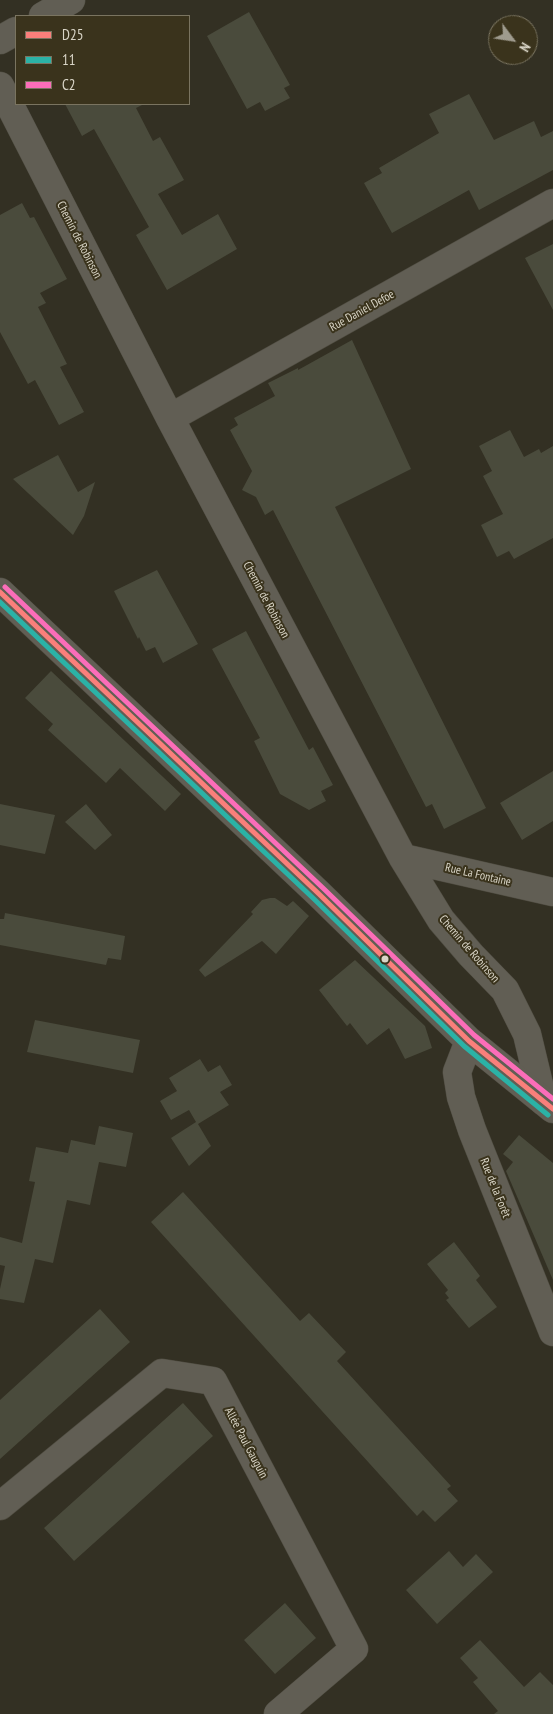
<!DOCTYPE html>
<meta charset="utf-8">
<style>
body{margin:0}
#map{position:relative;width:553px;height:1714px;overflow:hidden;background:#333023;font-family:"PT Sans Narrow",sans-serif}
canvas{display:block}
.legend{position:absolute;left:15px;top:15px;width:175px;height:90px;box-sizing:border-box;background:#3a331c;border:1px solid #7a7460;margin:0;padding:6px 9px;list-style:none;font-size:15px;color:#d9d5c7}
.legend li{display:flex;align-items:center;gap:10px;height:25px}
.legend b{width:25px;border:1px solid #7a7460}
.north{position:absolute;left:488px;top:15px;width:50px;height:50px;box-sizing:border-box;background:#3a331c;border:1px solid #7a7460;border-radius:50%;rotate:121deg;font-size:14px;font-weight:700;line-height:20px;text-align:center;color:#d9d5c7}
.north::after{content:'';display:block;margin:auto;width:18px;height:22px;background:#9f9b8e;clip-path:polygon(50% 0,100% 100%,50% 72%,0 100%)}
</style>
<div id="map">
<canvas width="553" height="1714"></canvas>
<ul class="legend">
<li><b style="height:6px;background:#fa7f7b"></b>D25</li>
<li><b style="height:6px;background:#2bb2a6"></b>11</li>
<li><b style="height:6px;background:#fb6db9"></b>C2</li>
</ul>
<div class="north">N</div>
</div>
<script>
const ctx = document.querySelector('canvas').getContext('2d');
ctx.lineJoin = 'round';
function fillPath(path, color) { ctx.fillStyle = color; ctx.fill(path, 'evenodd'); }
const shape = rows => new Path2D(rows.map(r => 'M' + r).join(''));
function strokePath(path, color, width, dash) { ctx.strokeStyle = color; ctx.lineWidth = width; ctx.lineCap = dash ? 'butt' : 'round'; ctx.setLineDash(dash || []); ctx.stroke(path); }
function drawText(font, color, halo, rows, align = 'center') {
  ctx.font = font + ' "PT Sans Narrow",sans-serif'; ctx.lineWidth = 4; ctx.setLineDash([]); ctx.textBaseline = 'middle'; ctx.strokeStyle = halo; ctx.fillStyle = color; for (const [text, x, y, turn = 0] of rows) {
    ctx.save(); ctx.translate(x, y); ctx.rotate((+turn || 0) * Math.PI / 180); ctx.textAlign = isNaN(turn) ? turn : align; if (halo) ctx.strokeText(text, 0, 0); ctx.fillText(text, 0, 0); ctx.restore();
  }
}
fillPath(shape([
 [249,12,290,85,284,88,290,98,265,111,260,102,247,109,207,36],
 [469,94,494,140,534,121,541,137,553,131,553,170,479,210,469,190,392,233,364,183,382,173,379,168,439,133,429,114],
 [65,104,144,104,136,108,153,141,160,137,184,180,158,194,182,235,218,214,237,249,167,290,136,235,149,227,94,129,82,136],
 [22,203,30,218,34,217,67,279,40,293,46,303,38,307,67,364,60,367,84,412,59,425,35,380,28,384,0,332,0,215],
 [553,244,553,310,525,258],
 [352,340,411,469,335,507,486,808,444,829,432,804,426,807,273,510,265,515,256,497,242,490,252,471,230,430,238,425,234,418,275,396,268,383,298,368,298,370],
 [510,430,524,457,539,449,541,453,553,446,553,538,514,559,509,551,497,557,481,525,503,514,483,476,492,471,479,446],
 [58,455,78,492,95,482,84,516,73,535,13,479],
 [157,570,198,644,163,663,155,647,146,651,139,637,138,639,114,591],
 [246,631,309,750,313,747,333,785,321,791,326,801,309,810,280,794,254,741,260,738,212,649],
 [51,671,181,794,165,811,120,768,106,783,48,730,53,724,25,698],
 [553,771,553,821,522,840,500,803],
 [0,804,55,815,45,854,0,845],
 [86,804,112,835,95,850,65,822],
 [270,898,275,898,287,906,293,901,309,916,276,954,262,941,205,977,199,970,253,914,251,912,262,900],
 [5,913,125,936,121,960,108,958,106,965,0,945,0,919,4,919],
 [355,960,425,1026,432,1048,405,1059,389,1028,367,1045,350,1023,347,1026,319,990],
 [35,1020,140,1040,133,1073,27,1052],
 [200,1059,208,1072,220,1065,232,1085,220,1092,229,1105,198,1124,211,1146,189,1166,171,1138,196,1122,189,1110,171,1120,160,1101,177,1091,169,1078],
 [99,1126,133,1133,126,1167,99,1162,90,1205,67,1200,53,1263,35,1259,24,1303,0,1299,0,1289,5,1266,0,1265,0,1237,22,1243,35,1182,29,1181,36,1147,68,1153,71,1140,95,1145],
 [519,1135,553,1163,553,1280,506,1171,513,1162,503,1154],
 [183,1192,300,1321,309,1313,346,1352,337,1361,451,1486,447,1489,458,1501,435,1522,423,1510,417,1516,151,1222],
 [454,1242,480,1276,476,1280,497,1307,469,1328,446,1300,449,1298,445,1293,448,1290,427,1264],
 [100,1309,130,1342,0,1459,0,1400],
 [183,1403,213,1436,74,1561,44,1528],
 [449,1551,463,1567,476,1554,493,1572,437,1624,406,1590],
 [285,1603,316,1638,275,1674,244,1640],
 [480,1640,524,1687,540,1672,553,1685,553,1714,494,1714,498,1711,473,1682,478,1678,460,1658]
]), '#4a4b3c');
const street = shape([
 [43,16,71,0],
 [0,40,16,31],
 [0,86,170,418,403,858,441,920,471,955,505,990,527,1034,543,1101],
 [170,418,553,203],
 [403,858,553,892],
 [0,1506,162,1373,213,1381,354,1649,278,1714]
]);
const secondary = shape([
 [0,592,319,894,469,1041,553,1109],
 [469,1041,457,1072,461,1097,472,1130,553,1332]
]);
strokePath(street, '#4f4c41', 29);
strokePath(secondary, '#4f4c41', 29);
strokePath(street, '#615e54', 28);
strokePath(secondary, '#615e54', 28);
strokePath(shape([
 [0,592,319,894,469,1041,553,1109]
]), '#fa7f7b', 5);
strokePath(shape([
 [0,602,314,899,464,1046,548,1115]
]), '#2bb2a6', 5);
strokePath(shape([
 [5,587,324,889,474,1035,553,1099]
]), '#fb6db9', 5);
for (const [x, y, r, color] of [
 [385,959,4.5,"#d9d5c7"]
]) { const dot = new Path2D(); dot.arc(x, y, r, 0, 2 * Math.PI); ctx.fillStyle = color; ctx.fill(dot); strokePath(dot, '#3a331c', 2); }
drawText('12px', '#d9d5c7', '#3a331c', [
 ["Chemin de Robinson",79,240,63],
 ["Rue Daniel Defoe",362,311,-29],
 ["Chemin de Robinson",266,600,62],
 ["Rue La Fontaine",478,875,13],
 ["Chemin de Robinson",469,949,49],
 ["Rue de la Forêt",495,1188,68],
 ["Allée Paul Gauguin",246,1443,62]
]);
</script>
